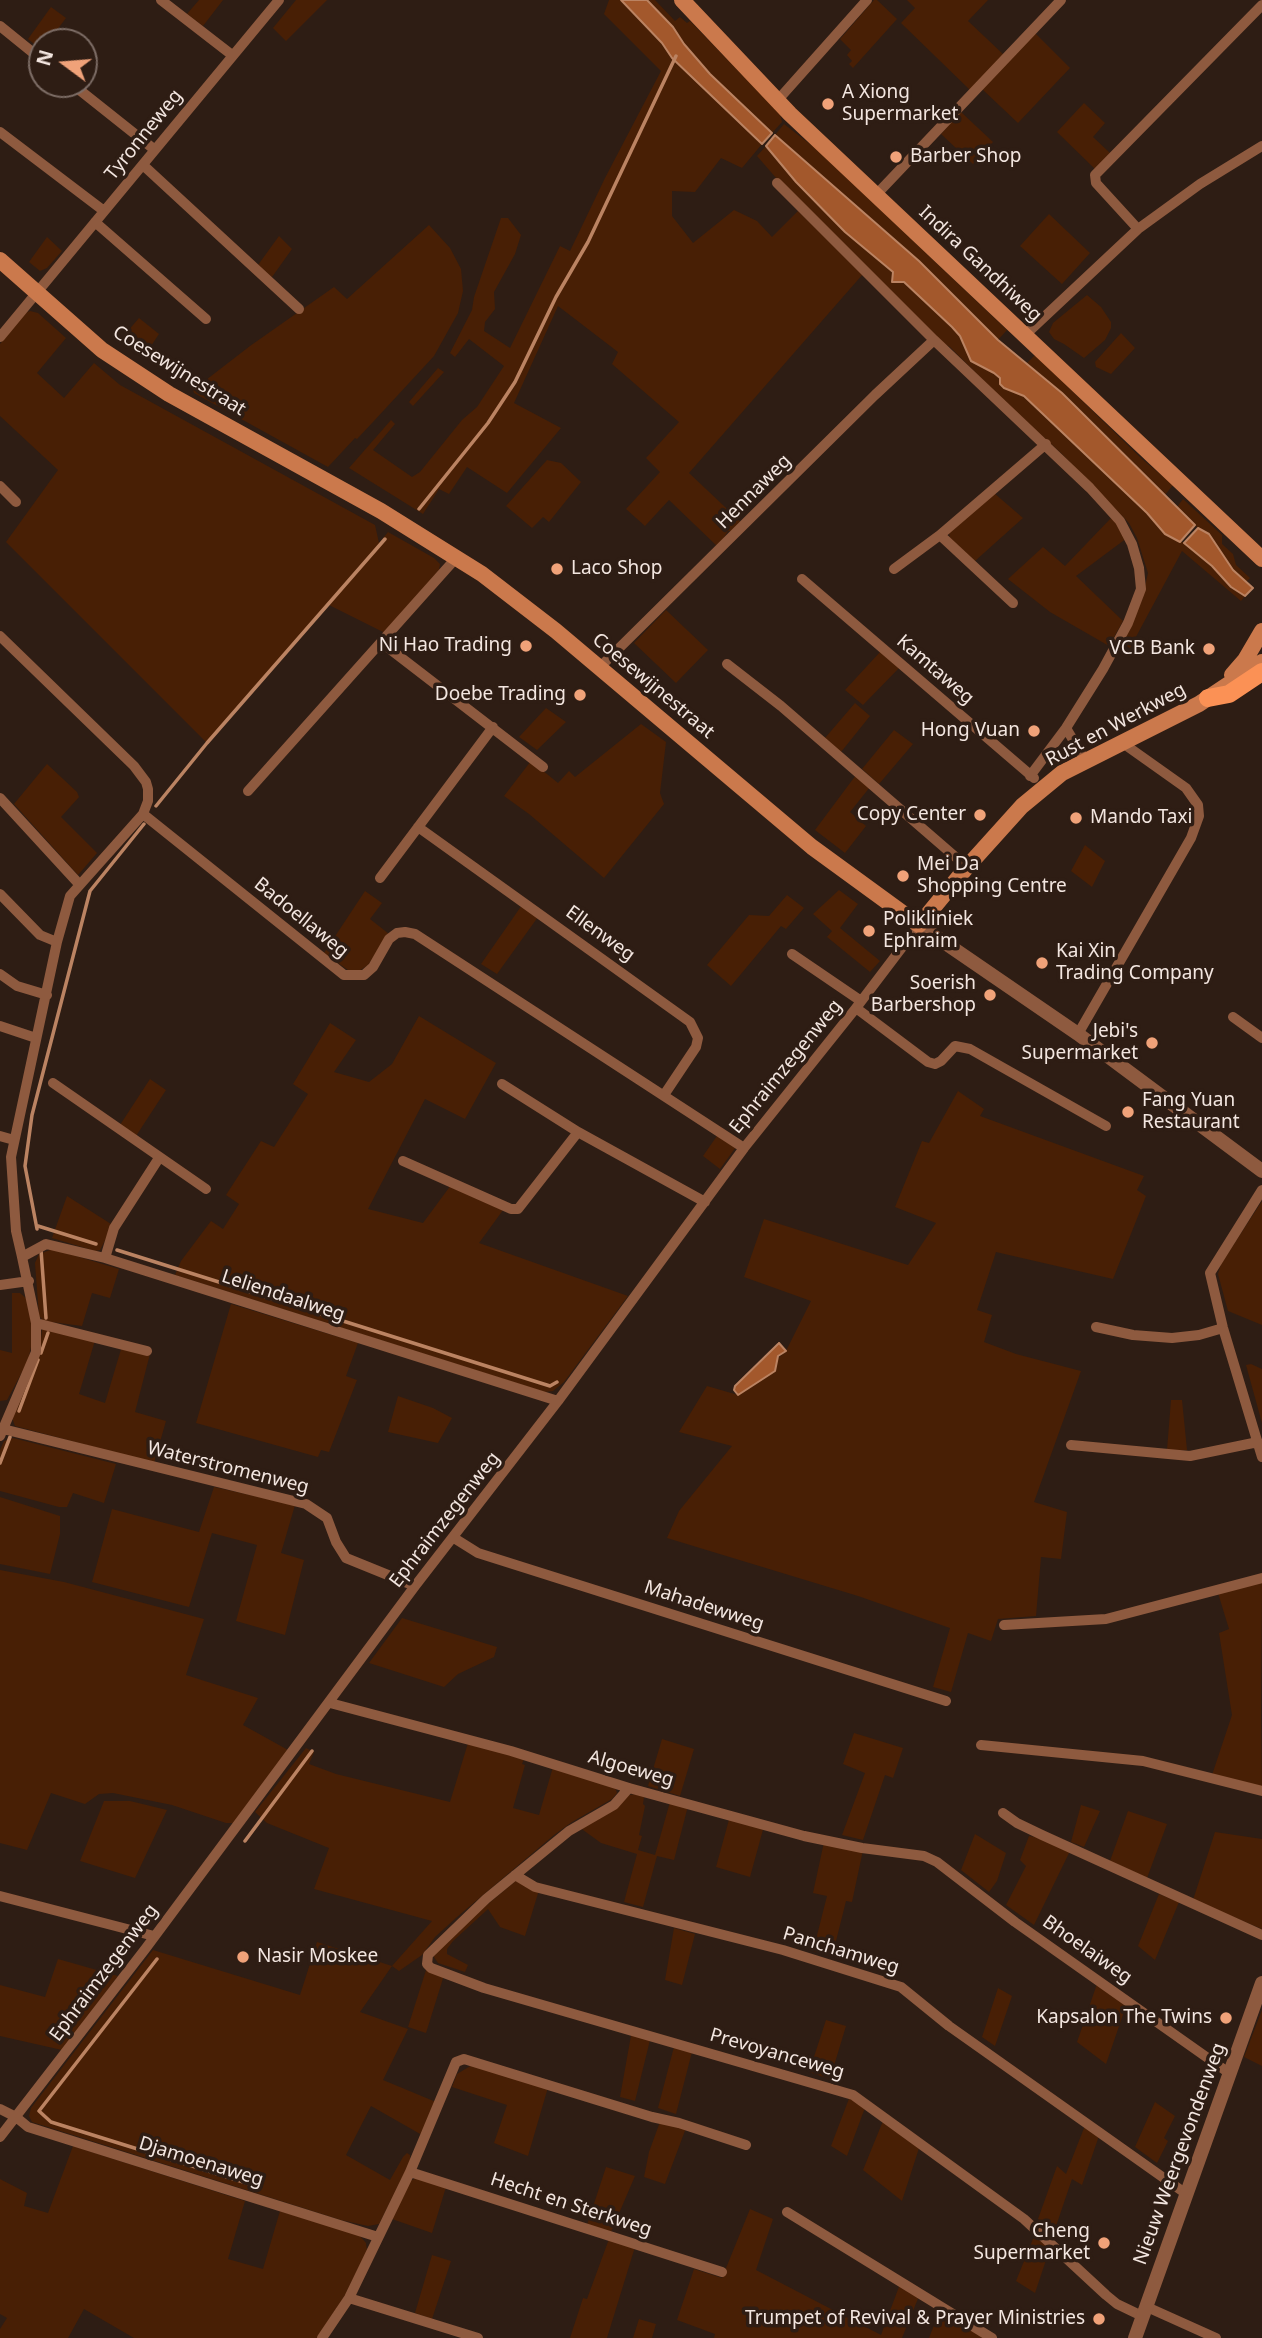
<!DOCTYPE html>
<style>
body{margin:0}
#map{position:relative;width:1262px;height:2338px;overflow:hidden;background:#2e1d14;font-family:"Noto Sans",sans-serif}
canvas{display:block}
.north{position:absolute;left:28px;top:28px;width:70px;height:70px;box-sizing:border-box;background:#2e1d14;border:2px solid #7d6d66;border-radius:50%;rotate:286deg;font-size:19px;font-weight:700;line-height:28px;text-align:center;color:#f3e6e0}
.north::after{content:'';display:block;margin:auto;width:24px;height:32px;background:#f0a279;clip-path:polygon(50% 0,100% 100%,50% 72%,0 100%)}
</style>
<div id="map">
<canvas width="1262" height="2338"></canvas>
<div class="north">N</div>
</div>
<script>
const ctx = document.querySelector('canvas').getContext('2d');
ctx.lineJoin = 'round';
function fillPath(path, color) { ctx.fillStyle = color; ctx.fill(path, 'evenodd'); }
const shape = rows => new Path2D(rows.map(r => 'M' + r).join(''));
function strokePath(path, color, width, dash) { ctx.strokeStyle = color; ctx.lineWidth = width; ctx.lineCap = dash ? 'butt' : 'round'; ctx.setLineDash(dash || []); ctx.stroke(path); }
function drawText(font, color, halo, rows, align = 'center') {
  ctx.font = font + ' "Noto Sans",sans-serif'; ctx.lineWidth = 7; ctx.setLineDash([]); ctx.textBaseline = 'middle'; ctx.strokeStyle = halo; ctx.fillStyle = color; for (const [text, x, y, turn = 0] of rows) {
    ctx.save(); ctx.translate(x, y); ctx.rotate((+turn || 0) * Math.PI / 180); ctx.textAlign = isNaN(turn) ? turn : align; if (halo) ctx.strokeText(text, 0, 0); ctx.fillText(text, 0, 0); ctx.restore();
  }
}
fillPath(shape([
 [199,0,223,0,203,26,187,14],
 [296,0,327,0,286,41,273,28],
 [609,0,621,0,662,43,672,58,762,144,742,168,721,158,695,192,672,191,672,216,693,243,734,210,757,221,772,237,798,211,863,274,689,473,742,523,734,531,728,531,718,547,669,500,645,526,626,509,660,472,646,458,679,422,612,364,618,352,558,306,514,403,561,428,507,493,467,467,449,494,439,489,423,514,349,468,391,420,395,424,373,450,412,477,420,472,462,420,477,407,504,366,469,339,455,357,450,353,472,310,474,297,501,218,508,218,521,235,515,254,494,292,495,309,485,322,484,331,510,348,560,246,570,251,605,178,661,71,604,14],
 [647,0,655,0,675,21,680,17,687,23,690,21,780,114,782,122,772,133,710,74,684,44,673,27],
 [874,0,877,0,897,19,853,68,849,64,852,61,847,55,851,50,840,39],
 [907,0,988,0,968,21,1004,55,970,90,901,23,915,8],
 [51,7,66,18,48,42,42,42,42,50,28,39],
 [1035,33,1070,68,1018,123,982,89],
 [1084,103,1105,123,1093,137,1110,153,1095,169,1057,132],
 [961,112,993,142,973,164,941,134],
 [784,124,815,148,1007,330,998,340,919,261,775,135],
 [766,146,796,182,845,232,894,272,892,279,898,283,904,282,907,284,952,327,1000,379,1004,388,1024,396,1147,513,1165,534,1184,543,1212,566,1231,587,1245,596,1241,601,1182,551,1130,648,1121,643,1142,600,1148,573,1137,538,1129,523,1061,453,1005,402,950,347,939,341,777,179,757,156],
 [1049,214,1090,253,1062,284,1020,246],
 [429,225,450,248,461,269,463,291,458,313,434,356,373,422,357,439,355,438,328,467,194,393,193,390,250,346,334,287,347,299],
 [279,236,292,249,272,277,258,265],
 [47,237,62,251,47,268,40,271,29,262],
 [1087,295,1101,307,1111,322,1111,328,1105,340,1084,358,1064,344,1054,339,1049,332,1053,323],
 [30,311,38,313,66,338,37,373,64,398,94,363,120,385,375,525,379,543,388,532,434,558,440,564,439,570,385,633,327,604,207,743,6,542,58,470,0,416,0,344,25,313],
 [139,318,159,334,143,358,121,339],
 [1121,333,1135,348,1111,374,1096,367,1095,362],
 [1035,355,1142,459,1173,485,1165,495,1062,393,1026,364],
 [438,368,444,372,413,406,409,402],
 [547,460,561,463,581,482,549,522,543,517,532,528,506,506],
 [994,493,1023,518,975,561,950,538,949,533],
 [1183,499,1222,535,1222,544,1233,554,1236,565,1250,578,1246,582,1233,570,1209,534,1198,528,1177,507],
 [1112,517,1127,538,1076,576,1123,621,1109,646,1050,612,1008,579,1043,547,1065,566],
 [666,610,708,650,676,683,634,643],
 [881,651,900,667,863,705,845,690],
 [855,703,870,716,841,752,825,738],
 [546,708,566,722,537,750,519,737],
 [641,724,666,742,660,793,664,804,604,878,529,814,504,796,531,761,558,783,569,771,575,777],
 [894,730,913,744,879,784,862,769],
 [1070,745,1074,749,1072,751,1054,763,1050,762,1057,750],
 [47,764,77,792,79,797,61,817,97,853,78,875,14,804],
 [856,775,870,787,850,812,866,826,845,853,815,830],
 [1085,845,1105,861,1092,887,1071,871],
 [839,890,858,904,840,928,880,961,870,972,827,937,832,931,813,914],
 [365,891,382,903,370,919,389,934,368,965,359,971,348,970,324,953],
 [787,895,804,908,786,929,781,926,731,986,707,965,749,915,769,916],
 [522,905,538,917,497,974,481,964],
 [419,1016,496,1063,465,1119,425,1099,368,1209,423,1223,451,1185,506,1206,479,1243,628,1296,564,1382,553,1391,544,1392,175,1275,181,1261,211,1221,223,1229,239,1204,226,1195,261,1141,274,1147,308,1094,293,1084,330,1023,356,1040,334,1072,369,1082,392,1064],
 [150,1079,166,1090,136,1136,120,1125],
 [958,1091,984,1109,980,1116,1144,1176,1137,1190,1146,1196,1113,1279,996,1252,977,1310,992,1315,984,1342,1016,1354,1081,1371,1034,1502,1067,1512,1061,1559,1041,1557,1036,1616,998,1619,991,1641,968,1633,951,1692,933,1687,950,1628,858,1596,667,1538,679,1511,732,1446,679,1432,707,1386,738,1395,786,1351,811,1301,744,1277,764,1219,908,1265,936,1223,895,1207,922,1141,929,1143],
 [719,1133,736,1147,720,1169,703,1156],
 [67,1196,111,1224,112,1227,100,1250,95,1251,52,1238],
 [1262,1201,1262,1325,1228,1311,1218,1274,1221,1264],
 [53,1249,119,1269,110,1298,92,1293,82,1326,44,1321,39,1316,35,1263,39,1254],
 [12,1293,20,1293,28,1300,31,1312,31,1347,28,1361,7,1400,0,1401,0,1350,12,1353],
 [231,1304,358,1343,346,1376,357,1380,329,1452,321,1450,318,1457,196,1423],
 [42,1329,96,1337,79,1394,105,1403,122,1346,150,1354,135,1412,166,1421,154,1463,15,1426,11,1415,40,1350],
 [1251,1364,1262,1369,1262,1423,1246,1365],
 [398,1396,433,1408,452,1418,438,1443,388,1432],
 [1171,1400,1182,1400,1187,1450,1167,1450],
 [13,1438,116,1464,104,1503,73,1493,67,1507,59,1507,0,1491,0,1450,4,1441],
 [214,1487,295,1505,281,1553,304,1560,285,1635,236,1621,257,1545,212,1533,189,1607,92,1582,112,1509,199,1532],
 [0,1497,60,1516,60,1534,50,1574,0,1564],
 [0,1570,64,1582,204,1619,186,1675,258,1698,243,1725,288,1750,234,1823,226,1823,172,1805,113,1793,99,1794,85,1804,51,1793,27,1850,0,1843],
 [1262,1582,1261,1715,1262,1788,1212,1775,1232,1715,1219,1633,1229,1629,1218,1593],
 [402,1618,497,1647,494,1657,458,1674,444,1687,369,1663],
 [854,1733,903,1748,893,1778,885,1775,863,1840,842,1835,865,1773,843,1764],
 [662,1739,694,1749,680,1796,648,1786],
 [468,1743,524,1759,522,1764,525,1765,513,1808,539,1815,553,1767,615,1787,617,1793,612,1799,572,1822,554,1835,457,1917,435,1937,422,1955,399,1971,392,1966,360,2012,408,2029,383,2080,436,2102,422,2135,371,2106,346,2155,390,2180,403,2157,407,2153,410,2155,410,2162,379,2224,368,2226,341,2220,32,2122,29,2116,31,2108,153,1950,300,1995,317,1942,392,1966,432,1921,314,1889,329,1848,267,1823,255,1812,306,1748,314,1752,309,1764,336,1774,450,1802],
 [637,1794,644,1797,643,1804,645,1806,639,1835,642,1836,638,1850,655,1855,670,1802,688,1806,674,1860,657,1856,643,1907,624,1902,637,1854,601,1843,579,1827,629,1795],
 [104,1801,130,1801,167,1810,135,1878,80,1861],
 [1081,1805,1100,1811,1084,1847,1071,1842],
 [1128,1811,1167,1824,1147,1878,1110,1861],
 [730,1816,764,1826,750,1877,716,1867],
 [1215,1832,1262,1839,1262,1929,1193,1900],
 [975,1834,1006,1853,997,1881,989,1892,961,1870],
 [1029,1836,1040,1838,1070,1851,1034,1925,1006,1905,1026,1866,1020,1860],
 [824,1842,863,1850,852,1902,846,1901,832,1957,813,1951,827,1896,813,1893],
 [518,1879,539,1890,525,1936,500,1927,488,1909,453,1941,447,1949,447,1954,468,1965,465,1972,438,1963,434,1957,435,1948],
 [1159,1894,1179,1902,1155,1960,1138,1946],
 [674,1928,695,1934,682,1985,665,1980],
 [58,1959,118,1976,62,2050,0,2036,0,1985,45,1997],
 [427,1967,445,1972,426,2033,408,2027],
 [1098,1981,1127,2003,1106,2064,1077,2042],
 [998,1988,1012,1996,995,2046,982,2037],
 [1262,2010,1262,2066,1244,2057],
 [826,2020,846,2026,830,2079,809,2072],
 [632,2030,651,2036,635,2101,620,2097],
 [675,2043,693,2048,676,2114,658,2108],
 [472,2065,549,2084,528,2156,494,2143,507,2105,452,2087,457,2074],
 [850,2096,866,2105,847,2156,831,2146],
 [1155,2102,1175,2116,1164,2138,1168,2141,1157,2163,1135,2147],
 [885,2116,920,2145,902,2201,863,2170],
 [661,2119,686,2128,665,2184,644,2177,649,2152],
 [1086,2123,1100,2133,1082,2185,1072,2179,1053,2235,1038,2219,1057,2166,1066,2174],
 [73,2146,245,2201,228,2259,263,2269,280,2211,359,2235,366,2243,367,2251,344,2297,317,2338,134,2338,84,2309,68,2338,0,2338,0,2329,7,2318,0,2314,0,2179,27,2193,24,2206,48,2213],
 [606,2167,635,2176,611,2232,587,2225],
 [416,2178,446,2187,432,2233,392,2219,410,2181],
 [750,2209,773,2219,756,2270,881,2335,900,2284,919,2296,902,2338,714,2338,715,2334,677,2320,694,2269,722,2278],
 [1037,2229,1052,2242,1035,2293,1016,2281],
 [609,2239,635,2247,607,2338,570,2338,583,2298,587,2299],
 [432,2255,451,2261,432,2319,415,2313],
 [940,2310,984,2338,929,2338],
 [639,2319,656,2324,652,2338,633,2338]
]), '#481f05');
const water = shape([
 [621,0,647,0,673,27,684,44,710,74,772,133,762,144,672,58,662,43,621,0],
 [775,135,919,261,998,340,1062,393,1195,525,1180,542,1165,534,1147,513,1024,396,1004,388,1000,384,1000,378,994,373,971,361,960,336,952,327,904,282,892,282,893,272,845,232,796,182,766,146,775,135],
 [1198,528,1209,534,1233,570,1253,588,1245,596,1231,587,1212,566,1184,543,1198,528],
 [779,1343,786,1351,778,1356,775,1371,738,1395,734,1390,735,1386,779,1343]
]);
fillPath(water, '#a3582c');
strokePath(water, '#bb8362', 2);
strokePath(shape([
 [419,509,488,423,515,382,556,297,588,242,676,56],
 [156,806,207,743,385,539],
 [38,1226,96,1244],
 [37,1229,25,1166,32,1115,90,891,144,824],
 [41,1250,46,1318],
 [117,1250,550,1386,557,1382],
 [41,1353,48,1333],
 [19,1411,38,1360],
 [0,1463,10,1437],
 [245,1841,312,1751],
 [157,1959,39,2111,51,2122,253,2185]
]), '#bb8362', 3.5);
strokePath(shape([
 [161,0,232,55],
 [0,26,42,60],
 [72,84,155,150],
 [777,101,867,0],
 [0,132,104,211],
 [143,165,299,309],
 [777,183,934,340,1090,488,1120,521,1132,544,1139,568,1141,589,1128,623,1103,669,1066,728,1030,776],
 [875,196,1061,0],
 [95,222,206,319],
 [1138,229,1096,183,1095,175,1262,5],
 [1025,335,1138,229,1200,184,1262,146],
 [0,337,279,0],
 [0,486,16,502],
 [940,535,1013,603],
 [894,569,940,535,1046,444],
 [802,579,1034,778],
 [0,636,134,766,146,782,148,789,148,801,143,814,344,975,364,975,373,967,389,939,397,933,405,932,415,934,744,1148],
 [382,643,543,767],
 [727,664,781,706,967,867],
 [599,668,875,395,934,340],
 [1066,728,1085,760],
 [248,791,457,557],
 [0,798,79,884],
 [418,827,690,1022,698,1038,696,1047,664,1095],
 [380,878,493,727],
 [0,894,40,935,57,942],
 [792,954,861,1001],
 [0,974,17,986,47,995],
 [856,1008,928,1062,935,1064,941,1061,955,1046,970,1049,1106,1126],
 [1233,1017,1262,1038],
 [0,1026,36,1038],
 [1078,1034,1191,838,1199,816,1198,805,1186,788,1124,744],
 [53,1083,206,1189],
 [502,1084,578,1132,705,1202],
 [0,1136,14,1140],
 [403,1161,511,1209,518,1209,578,1132],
 [1262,1190,1210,1273,1223,1328,1262,1457],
 [22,1257,16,1231,11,1157,57,942,70,896,143,814],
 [105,1258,114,1228,159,1158],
 [0,1285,29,1281],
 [36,1323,147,1351],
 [1096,1327,1133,1335,1172,1338,1199,1335,1223,1328],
 [3,1429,306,1504,327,1518,336,1542,346,1558,415,1586],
 [0,1436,36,1352,36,1323,22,1257,46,1244,105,1258,558,1401],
 [1071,1445,1190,1456,1258,1442],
 [454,1538,478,1553,946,1701],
 [1004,1625,1106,1619,1262,1578],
 [330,1703,511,1751,629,1788,804,1836,862,1848,924,1856,937,1862,1015,1922,1229,2073],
 [981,1745,1143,1761,1262,1791],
 [629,1788,614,1805,569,1831,486,1899,428,1955,427,1964,431,1968,484,1988,853,2095,1024,2219,1106,2295,1117,2304,1142,2316],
 [1003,1813,1017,1823,1042,1835,1262,1935],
 [515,1875,535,1887,783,1950,901,1987,949,2026,1185,2193],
 [0,1896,154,1936],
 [0,2109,16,2117,28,2127,378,2237],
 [0,2137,146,1948,415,1586,558,1401,744,1148,856,1008,919,925],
 [410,2172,722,2272],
 [787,2212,992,2338],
 [349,2298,478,2338],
 [1147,2307,1216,2338],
 [322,2338,349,2298,410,2172,456,2062,464,2059,652,2117,679,2123,746,2145]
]), '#8e5a3f', 10);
strokePath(shape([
 [919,925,1078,1034,1262,1171],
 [1135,2338,1262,1983]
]), '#8e5a3f', 14);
strokePath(shape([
 [682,0,790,114,1262,559],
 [0,260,102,350,169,394,381,511,482,574,556,631,812,847,919,925,967,867,1022,806,1062,773,1199,704,1262,662],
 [1232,675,1245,660,1262,631]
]), '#cb794c', 16);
strokePath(shape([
 [1208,698,1229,694,1262,672]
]), '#fb9155', 18);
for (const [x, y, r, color] of [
 [828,104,7,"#f0a279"],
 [896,157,7,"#f0a279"],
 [557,569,7,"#f0a279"],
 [526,646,7,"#f0a279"],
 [1209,649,7,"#f0a279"],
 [580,695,7,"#f0a279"],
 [1034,731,7,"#f0a279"],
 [980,815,7,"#f0a279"],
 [1076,818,7,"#f0a279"],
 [903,876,7,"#f0a279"],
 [869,931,7,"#f0a279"],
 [1042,963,7,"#f0a279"],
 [990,995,7,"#f0a279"],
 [1152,1043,7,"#f0a279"],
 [1128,1112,7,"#f0a279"],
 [243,1957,7,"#f0a279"],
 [1226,2018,7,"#f0a279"],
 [1104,2243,7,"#f0a279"],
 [1099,2319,7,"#f0a279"]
]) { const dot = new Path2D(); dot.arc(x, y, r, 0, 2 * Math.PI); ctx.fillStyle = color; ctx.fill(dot); strokePath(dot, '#2e1d14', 2.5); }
drawText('19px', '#f3e6e0', '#2e1d14', [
 ["A Xiong",842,93,"left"],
 ["Supermarket",842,115,"left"],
 ["Barber Shop",910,157,"left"],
 ["Laco Shop",571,569,"left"],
 ["Ni Hao Trading",512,646],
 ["VCB Bank",1195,649],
 ["Doebe Trading",566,695],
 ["Hong Vuan",1020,731],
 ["Copy Center",966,815],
 ["Mando Taxi",1090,818,"left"],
 ["Mei Da",917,865,"left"],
 ["Shopping Centre",917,887,"left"],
 ["Polikliniek",883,920,"left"],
 ["Ephraim",883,942,"left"],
 ["Kai Xin",1056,952,"left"],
 ["Trading Company",1056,974,"left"],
 ["Soerish",976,984],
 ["Barbershop",976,1006],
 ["Jebi's",1138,1032],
 ["Supermarket",1138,1054],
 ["Fang Yuan",1142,1101,"left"],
 ["Restaurant",1142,1123,"left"],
 ["Nasir Moskee",257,1957,"left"],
 ["Kapsalon The Twins",1212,2018],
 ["Cheng",1090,2232],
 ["Supermarket",1090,2254],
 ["Trumpet of Revival & Prayer Ministries",1085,2319]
], 'right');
drawText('19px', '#f3e6e0', '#2e1d14', [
 ["Tyronneweg",144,135,-51],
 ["Indira Gandhiweg",980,264,43],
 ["Coesewijnestraat",179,371,32],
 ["Hennaweg",754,492,-45],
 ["Kamtaweg",935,670,41],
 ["Coesewijnestraat",653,686,40],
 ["Rust en Werkweg",1116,725,-28],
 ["Badoellaweg",301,918,39],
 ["Ellenweg",600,934,36],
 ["Ephraimzegenweg",786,1067,-51],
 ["Leliendaalweg",283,1296,18],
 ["Waterstromenweg",228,1468,14],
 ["Ephraimzegenweg",445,1520,-52],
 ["Mahadewweg",704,1606,18],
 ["Algoeweg",631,1769,16],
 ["Bhoelaiweg",1087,1950,35],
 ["Panchamweg",841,1951,17],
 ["Ephraimzegenweg",104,1973,-53],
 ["Prevoyanceweg",777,2054,16],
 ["Nieuw Weergevondenweg",1180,2154,-70],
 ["Djamoenaweg",201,2162,17],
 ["Hecht en Sterkweg",571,2205,18]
]);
</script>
